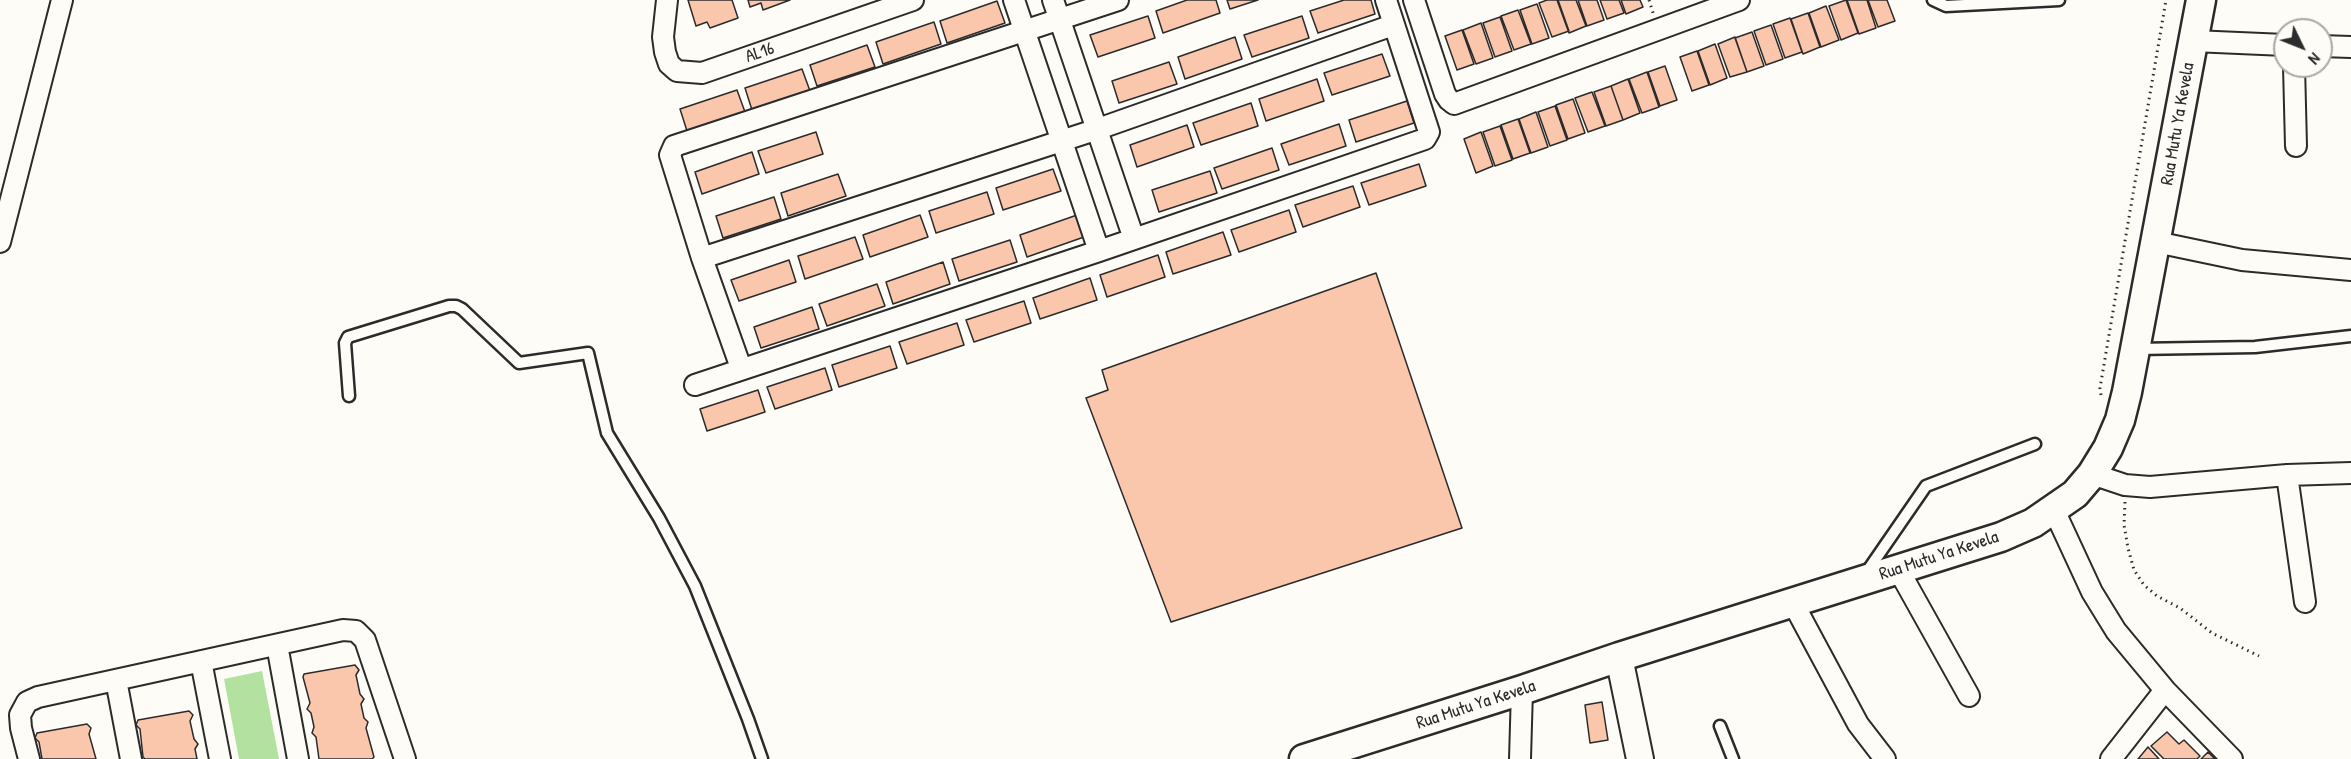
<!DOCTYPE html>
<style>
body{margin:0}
#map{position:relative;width:2351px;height:759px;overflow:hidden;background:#fdfcf7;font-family:"Patrick Hand",sans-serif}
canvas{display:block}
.north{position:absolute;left:2273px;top:18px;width:60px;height:60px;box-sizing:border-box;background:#fdfcf7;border:2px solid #a9a8a5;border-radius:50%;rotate:133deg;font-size:16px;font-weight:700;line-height:24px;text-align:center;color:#2b2b2b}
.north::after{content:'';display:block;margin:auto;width:21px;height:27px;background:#2b2b2b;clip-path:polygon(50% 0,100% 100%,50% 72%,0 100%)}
</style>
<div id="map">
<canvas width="2351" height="759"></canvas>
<div class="north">N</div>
</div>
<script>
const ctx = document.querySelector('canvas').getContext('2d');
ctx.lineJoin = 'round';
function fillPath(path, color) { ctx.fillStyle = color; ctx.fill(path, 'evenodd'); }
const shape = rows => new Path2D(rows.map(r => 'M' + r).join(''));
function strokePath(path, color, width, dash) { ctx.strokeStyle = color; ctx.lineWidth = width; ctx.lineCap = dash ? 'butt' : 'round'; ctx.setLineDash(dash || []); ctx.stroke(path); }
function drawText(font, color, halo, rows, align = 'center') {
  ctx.font = font + ' "Patrick Hand",sans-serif'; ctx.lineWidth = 4.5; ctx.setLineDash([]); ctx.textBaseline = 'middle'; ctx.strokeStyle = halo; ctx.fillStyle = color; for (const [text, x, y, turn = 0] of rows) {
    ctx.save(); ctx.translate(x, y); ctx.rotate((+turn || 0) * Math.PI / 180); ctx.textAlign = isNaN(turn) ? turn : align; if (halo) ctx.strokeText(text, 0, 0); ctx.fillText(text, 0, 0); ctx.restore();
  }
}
fillPath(shape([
 [262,671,279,759,239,759,224,679]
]), '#b2e1a0');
const building = shape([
 [688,0,732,0,738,18,710,28,707,22,696,26,688,0],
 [748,0,790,0,763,10,761,3,750,7,748,0],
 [1187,0,1216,0,1220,13,1163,33,1156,11,1187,0],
 [1227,0,1258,0,1230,9,1227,0],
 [1344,0,1371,0,1375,14,1318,33,1310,11,1344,0],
 [1547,0,1558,0,1569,31,1552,37,1539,3,1547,0],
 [1557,0,1576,0,1586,26,1569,33,1557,0],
 [1578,0,1597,0,1604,20,1587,26,1578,0],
 [1600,0,1619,0,1624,13,1607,19,1600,0],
 [1621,0,1640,0,1643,7,1626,14,1621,0],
 [1846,0,1858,33,1841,40,1829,6,1846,0],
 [1847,0,1867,0,1876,28,1859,34,1847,0],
 [1868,0,1887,0,1895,21,1878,27,1868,0],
 [997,1,1005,23,947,43,940,21,997,1],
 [1537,4,1549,38,1532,44,1520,10,1537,4],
 [1826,6,1839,40,1821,47,1809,13,1826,6],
 [1518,10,1531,44,1514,50,1501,16,1518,10],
 [1808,13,1820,47,1803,54,1791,19,1808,13],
 [1148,16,1155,38,1098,57,1090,35,1148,16],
 [1302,16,1309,38,1252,57,1244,35,1302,16],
 [1500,17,1512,51,1495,57,1483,23,1500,17],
 [1790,18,1802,52,1785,58,1773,24,1790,18],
 [934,22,941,44,883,64,876,42,934,22],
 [1481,23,1493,58,1476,64,1463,30,1481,23],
 [1771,25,1783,59,1766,65,1754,31,1771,25],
 [1462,30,1474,64,1457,70,1445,36,1462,30],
 [1752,32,1764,66,1747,72,1735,38,1752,32],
 [1235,37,1242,59,1185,79,1178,57,1235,37],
 [1735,37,1747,72,1730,77,1718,44,1735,37],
 [1715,44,1727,78,1710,85,1698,51,1715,44],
 [867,45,875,67,817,86,810,65,867,45],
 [1697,51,1709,85,1692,91,1680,57,1697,51],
 [1382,54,1390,76,1332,95,1324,73,1382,54],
 [1169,62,1177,84,1119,103,1112,81,1169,62],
 [1665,66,1677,100,1660,106,1648,72,1665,66],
 [802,69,810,91,752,110,745,88,802,69],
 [1647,72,1659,107,1642,113,1629,79,1647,72],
 [1317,79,1324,101,1266,121,1259,99,1317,79],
 [1628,79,1640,113,1623,120,1611,86,1628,79],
 [1611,86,1623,120,1606,126,1594,92,1611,86],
 [737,90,745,112,687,131,680,109,737,90],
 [1592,92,1605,126,1588,132,1575,98,1592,92],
 [1573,99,1585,133,1568,139,1556,105,1573,99],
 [1407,101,1414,123,1356,142,1349,120,1407,101],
 [1251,103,1258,126,1201,145,1193,123,1251,103],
 [1555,106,1567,140,1550,146,1538,112,1555,106],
 [1536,112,1548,147,1531,153,1519,119,1536,112],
 [1518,119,1530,153,1513,159,1501,125,1518,119],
 [1339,124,1346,146,1289,165,1281,144,1339,124],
 [1187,125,1194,147,1137,167,1130,145,1187,125],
 [1500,126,1512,160,1495,166,1483,132,1500,126],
 [816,132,823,154,766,173,758,151,816,132],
 [1481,132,1493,166,1476,173,1464,139,1481,132],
 [1272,148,1279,170,1222,189,1214,168,1272,148],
 [752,152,759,174,702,194,695,172,752,152],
 [1419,164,1426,186,1369,205,1361,183,1419,164],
 [1053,169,1061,191,1003,210,996,188,1053,169],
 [1210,171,1217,193,1159,212,1152,190,1210,171],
 [838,174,846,196,788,216,781,193,838,174],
 [1353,186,1360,207,1303,227,1295,205,1353,186],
 [987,192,994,214,936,233,929,211,987,192],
 [774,197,781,219,723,238,716,216,774,197],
 [1289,210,1296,232,1239,252,1231,230,1289,210],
 [920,215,928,237,870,257,863,235,920,215],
 [1077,215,1084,237,1027,257,1020,235,1077,215],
 [1223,232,1231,255,1173,274,1166,252,1223,232],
 [855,237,863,259,805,279,798,256,855,237],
 [1010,240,1017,262,959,281,952,259,1010,240],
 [1158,255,1165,277,1107,297,1100,275,1158,255],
 [789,260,796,282,739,301,731,280,789,260],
 [943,262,950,284,893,304,886,282,943,262],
 [1376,273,1462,528,1171,622,1086,398,1108,390,1102,370,1376,273],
 [1090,278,1097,300,1040,319,1033,298,1090,278],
 [877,284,885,306,827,326,819,304,877,284],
 [1024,301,1031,323,974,342,966,320,1024,301],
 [812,307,819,329,761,348,754,327,812,307],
 [957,323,964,345,907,364,899,342,957,323],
 [890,346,897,368,839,387,832,365,890,346],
 [825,368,832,390,775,409,767,387,825,368],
 [758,390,765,412,707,431,700,409,758,390],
 [355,665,359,670,356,675,360,694,364,699,361,704,364,718,368,722,366,728,374,757,372,759,319,759,316,737,312,733,314,727,311,713,307,709,310,703,303,677,304,674,355,665],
 [1602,702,1608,740,1590,743,1585,705,1602,702],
 [189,711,193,715,190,721,194,739,198,744,195,749,197,759,145,759,143,757,140,729,136,725,138,720,189,711],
 [87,724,91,728,89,734,96,759,42,759,39,742,35,738,37,733,87,724],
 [2167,732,2179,744,2184,740,2200,756,2197,759,2164,759,2151,746,2167,732],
 [2148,747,2159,759,2138,759,2148,747],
 [2208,752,2215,759,2201,759,2208,752]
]);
fillPath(building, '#fac6ac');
strokePath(building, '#2b2b2b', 1.5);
const service = shape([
 [1933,0,1946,6,2059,0],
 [2136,349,2255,347,2351,336],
 [349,396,345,343,348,337,449,306,456,306,462,309,519,363,588,353,607,433,659,518,695,586,748,719,762,759],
 [1866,573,1926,486,2035,444],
 [1720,726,1733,759]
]);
const minor = shape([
 [667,0,663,37,665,52,669,64,677,71,702,73,913,0],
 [1014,0,1099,251],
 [1053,0,1134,239],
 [1414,0,1445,94,1449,100,1454,104,1739,0],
 [2193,41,2285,45],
 [2321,46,2351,47],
 [2294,66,2296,146],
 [0,242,62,0],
 [2156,242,2242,260,2351,270],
 [702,258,1098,129,1393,25],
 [741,368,702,258,670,155,674,146,1118,0],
 [695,385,1099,251,1425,139,1429,132,1386,0],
 [2092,474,2125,485,2150,487,2287,475,2351,473],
 [2287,475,2305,602],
 [2054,510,2092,592,2116,631,2165,690,2232,759],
 [1898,569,1969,696],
 [1793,603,1858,724,1885,759],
 [277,645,298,759],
 [201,661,220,759],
 [116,680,131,759],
 [29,759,21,728,20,715,27,702,38,697,343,630,356,631,365,640,405,759],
 [1520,759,1522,690],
 [2111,759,2165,690]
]);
const tertiary = shape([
 [1619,657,1640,759]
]);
const secondary = shape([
 [1304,759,1522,690,1619,657,2001,537,2033,523,2075,494,2092,474,2108,448,2120,420,2127,392,2201,0]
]);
strokePath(service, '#2b2b2b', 15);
strokePath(minor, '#2b2b2b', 24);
strokePath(tertiary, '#2b2b2b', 30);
strokePath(secondary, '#2b2b2b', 33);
strokePath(shape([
 [1649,0,1653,13],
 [2101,395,2100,388,2166,0],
 [2125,502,2124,525,2128,548,2134,570,2144,585,2157,596,2180,608,2212,633,2259,656]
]), '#2b2b2b', 3, [1.5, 4.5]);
strokePath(service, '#fdfcf7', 10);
strokePath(minor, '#fdfcf7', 20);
strokePath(tertiary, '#fdfcf7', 26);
strokePath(secondary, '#fdfcf7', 28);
drawText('18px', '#2b2b2b', '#fdfcf7', [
 ["AL16",760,53,-19],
 ["Rua Mutu Ya Kevela",2178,124,-80],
 ["Rua Mutu Ya Kevela",1939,556,-18],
 ["Rua Mutu Ya Kevela",1476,705,-18]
]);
</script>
